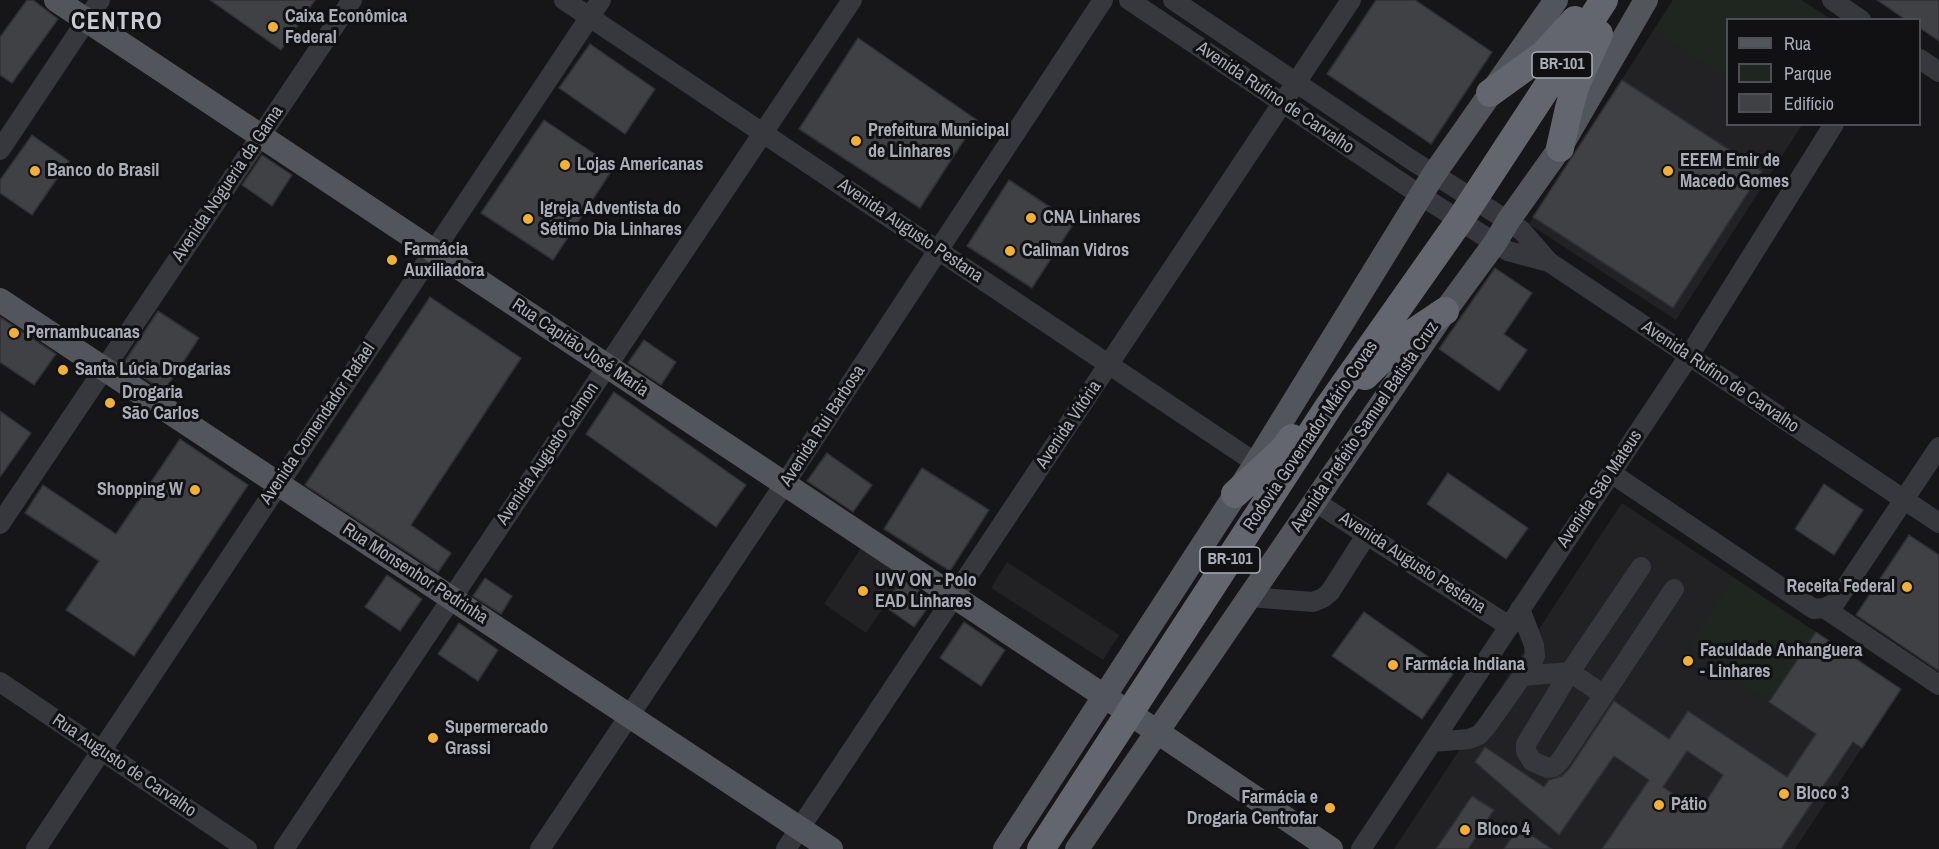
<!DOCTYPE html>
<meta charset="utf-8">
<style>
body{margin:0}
#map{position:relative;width:1939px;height:849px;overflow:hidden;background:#161618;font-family:"Archivo Narrow",sans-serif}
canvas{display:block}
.legend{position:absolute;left:1726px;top:18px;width:195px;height:108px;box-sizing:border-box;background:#111113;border:2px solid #4d4f55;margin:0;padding:8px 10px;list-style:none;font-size:18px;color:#a8adb8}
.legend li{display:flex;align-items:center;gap:12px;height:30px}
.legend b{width:30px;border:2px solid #4d4f55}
</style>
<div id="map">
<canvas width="1939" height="849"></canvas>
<ul class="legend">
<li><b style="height:8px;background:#53555c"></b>Rua</li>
<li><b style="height:16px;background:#1e261f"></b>Parque</li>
<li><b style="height:16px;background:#404145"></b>Edifício</li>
</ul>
</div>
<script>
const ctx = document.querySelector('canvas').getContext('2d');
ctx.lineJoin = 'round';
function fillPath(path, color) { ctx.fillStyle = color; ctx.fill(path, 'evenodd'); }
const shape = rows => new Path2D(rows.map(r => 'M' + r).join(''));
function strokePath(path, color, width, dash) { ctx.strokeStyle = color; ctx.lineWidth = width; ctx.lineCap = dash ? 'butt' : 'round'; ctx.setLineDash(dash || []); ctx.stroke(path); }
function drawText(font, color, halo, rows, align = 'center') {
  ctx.font = font + ' "Archivo Narrow",sans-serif'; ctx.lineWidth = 6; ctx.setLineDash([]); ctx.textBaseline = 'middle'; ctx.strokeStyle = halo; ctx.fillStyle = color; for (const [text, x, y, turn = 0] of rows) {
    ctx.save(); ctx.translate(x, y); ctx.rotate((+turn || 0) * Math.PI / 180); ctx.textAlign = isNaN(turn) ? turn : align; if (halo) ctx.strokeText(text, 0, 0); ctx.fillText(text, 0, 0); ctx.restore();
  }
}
fillPath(shape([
 [1673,0,1801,0,1831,19,1728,20,1728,124,1802,125,1676,320,1529,224],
 [1622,503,1901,689,1795,849,1394,849],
 [861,548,904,577,866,633,824,604],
 [1007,562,1119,635,1103,660,991,588]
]), '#222225');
fillPath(shape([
 [1673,0,1801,0,1826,16,1824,20,1728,20,1727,78,1654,30],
 [1734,578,1816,632,1769,702,1688,647]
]), '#1e261f');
const building = shape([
 [27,0,33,0,58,19,12,83,0,75,0,37,27,0],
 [210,0,315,0,281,50,210,0],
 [1376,0,1415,0,1492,52,1431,144,1327,74,1376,0],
 [1877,0,1939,0,1939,41,1920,28,1920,20,1906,20,1877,0],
 [858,38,977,120,920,208,799,129,858,38],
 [590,44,655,89,625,134,559,88,590,44],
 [1622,80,1762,171,1673,308,1533,217,1622,80],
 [544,120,614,167,553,260,481,213,544,120],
 [32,135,69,161,32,215,0,193,0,180,32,135],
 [262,155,292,175,272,206,242,185,262,155],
 [1009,180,1074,223,1032,288,967,246,1009,180],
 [1495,268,1532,293,1504,334,1527,350,1499,391,1439,349,1495,268],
 [430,297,521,358,411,525,451,553,438,572,305,485,430,297],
 [158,311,199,338,164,391,123,364,158,311],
 [0,317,56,354,34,385,0,362,0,317],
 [644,340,676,362,661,385,628,363,644,340],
 [614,392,746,485,716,527,586,434,614,392],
 [0,411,31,433,0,477,0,411],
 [180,439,248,485,134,656,66,610,99,561,25,513,43,485,116,534,180,439],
 [827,453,872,485,853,512,807,481,827,453],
 [922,468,989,510,950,571,884,529,922,468],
 [1448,473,1528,528,1506,559,1427,504,1448,473],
 [1824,484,1863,510,1834,555,1795,529,1824,484],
 [1909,535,1939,555,1939,671,1856,615,1909,535],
 [387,575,422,599,400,631,365,607,387,575],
 [485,578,512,596,501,614,473,596,485,578],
 [902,579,933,600,914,627,884,606,902,579],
 [1364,612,1453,674,1422,719,1332,656,1364,612],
 [964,622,1005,650,981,686,940,658,964,622],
 [459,623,498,650,478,681,438,654,459,623],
 [1816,632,1901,689,1862,748,1853,742,1781,849,1602,849,1649,780,1614,756,1559,835,1475,762,1485,747,1544,787,1549,780,1562,776,1569,769,1614,701,1669,739,1688,711,1787,777,1816,734,1769,702,1816,632],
 [1687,751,1723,775,1699,812,1663,787,1687,751],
 [1472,796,1494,810,1468,849,1436,849,1472,796],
 [1519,827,1552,849,1504,849,1519,827]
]);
fillPath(building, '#404145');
strokePath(building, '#303034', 1.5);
strokePath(shape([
 [564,0,1256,463],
 [1129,0,1420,195,1495,243,1508,251,1549,262],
 [1173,0,1413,161,1508,221,1522,231,1549,262,1939,523],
 [1832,0,1861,20],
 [1920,59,1939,72],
 [0,150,100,0],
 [1611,473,1806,604,1814,609,1824,608,1835,603,1939,447],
 [1314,501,1509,626],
 [0,524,352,0],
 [1641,567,1570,672,1526,744,1526,751,1532,761,1548,768,1554,767,1560,761,1674,589],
 [1249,597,1313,602,1323,598,1330,592,1367,534],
 [1824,608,1939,685],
 [1522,676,1570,672,1604,695],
 [0,682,247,849],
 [1432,742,1469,739,1479,735,1486,727,1531,664,1535,656,1534,645,1520,609],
 [36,849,601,0],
 [284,849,852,0],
 [540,849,785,483,1103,0],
 [786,849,1351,0],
 [1361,849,1689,356,1834,124]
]), '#37383d', 20);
strokePath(shape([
 [56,0,1104,696,1331,849],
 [0,300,831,849],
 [1005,849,1256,463,1434,174,1556,0],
 [1077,849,1445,311,1495,243,1508,221,1560,148,1646,0]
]), '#53555c', 24);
strokePath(shape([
 [1490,93,1544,54,1575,20],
 [1560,148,1569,108,1576,84,1599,34],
 [1365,376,1399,342,1445,311],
 [1235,494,1283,450,1292,438],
 [1041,849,1329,406,1460,220,1604,0]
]), '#63666e', 28);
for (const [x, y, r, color] of [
 [273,27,6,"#f2b134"],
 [856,141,6,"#f2b134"],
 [565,165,6,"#f2b134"],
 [35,171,6,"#f2b134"],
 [1668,171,6,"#f2b134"],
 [1031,218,6,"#f2b134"],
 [528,219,6,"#f2b134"],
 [1010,251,6,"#f2b134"],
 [392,260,6,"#f2b134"],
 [14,333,6,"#f2b134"],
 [63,370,6,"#f2b134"],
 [110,403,6,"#f2b134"],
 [195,490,6,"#f2b134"],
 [1907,587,6,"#f2b134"],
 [863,591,6,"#f2b134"],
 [1688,661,6,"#f2b134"],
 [1393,665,6,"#f2b134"],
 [433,738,6,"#f2b134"],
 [1784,794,6,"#f2b134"],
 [1659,805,6,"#f2b134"],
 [1330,808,6,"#f2b134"],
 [1465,830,6,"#f2b134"]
]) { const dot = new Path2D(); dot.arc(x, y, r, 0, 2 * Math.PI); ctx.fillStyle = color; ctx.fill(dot); strokePath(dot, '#111113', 2); }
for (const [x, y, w] of [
 [1562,65,60],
 [1230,560,60]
]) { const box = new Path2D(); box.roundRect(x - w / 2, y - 13, w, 26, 4.5); ctx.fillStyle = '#111113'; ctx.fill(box); strokePath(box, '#a8adb8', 1.5); }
drawText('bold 16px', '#a8adb8', null, [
 ["BR-101",1562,65],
 ["BR-101",1230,560]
]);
drawText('bold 18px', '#a8adb8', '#111113', [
 ["Caixa Econômica",285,17],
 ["Federal",285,38],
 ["Prefeitura Municipal",868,131],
 ["de Linhares",868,152],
 ["EEEM Emir de",1680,161],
 ["Macedo Gomes",1680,182],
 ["Lojas Americanas",577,165],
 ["Banco do Brasil",47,171],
 ["Igreja Adventista do",540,209],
 ["Sétimo Dia Linhares",540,230],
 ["CNA Linhares",1043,218],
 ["Farmácia",404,250],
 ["Auxiliadora",404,271],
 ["Caliman Vidros",1022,251],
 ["Pernambucanas",26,333],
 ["Santa Lúcia Drogarias",75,370],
 ["Drogaria",122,393],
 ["São Carlos",122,414],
 ["Shopping W",183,490,"right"],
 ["UVV ON - Polo",875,581],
 ["EAD Linhares",875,602],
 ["Receita Federal",1895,587,"right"],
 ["Faculdade Anhanguera",1700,651],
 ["- Linhares",1700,672],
 ["Farmácia Indiana",1405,665],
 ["Supermercado",445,728],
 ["Grassi",445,749],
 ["Bloco 3",1796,794],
 ["Farmácia e",1318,798,"right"],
 ["Drogaria Centrofar",1318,819,"right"],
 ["Pátio",1671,805],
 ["Bloco 4",1477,830]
], 'left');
drawText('18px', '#a8adb8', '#111113', [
 ["Avenida Rufino de Carvalho",1275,98,34],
 ["Avenida Nogueria da Gama",228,184,-56],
 ["Avenida Augusto Pestana",910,231,34],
 ["Rua Capitão José Maria",580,348,34],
 ["Avenida Rufino de Carvalho",1720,377,34],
 ["Avenida Comendador Rafael",318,424,-56],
 ["Avenida Vitória",1069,425,-56],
 ["Avenida Rui Barbosa",823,426,-57],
 ["Avenida Prefeito Samuel Batista Cruz",1365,427,-56],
 ["Rodovia Governador Mário Covas",1311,436,-56],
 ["Avenida Augusto Calmon",548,454,-56],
 ["Avenida São Mateus",1600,489,-56],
 ["Avenida Augusto Pestana",1412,563,33],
 ["Rua Monsenhor Pedrinha",415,574,33],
 ["Rua Augusto de Carvalho",124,766,34]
]);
ctx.letterSpacing = '1.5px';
drawText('bold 24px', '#c9ccd4', '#111113', [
 ["CENTRO",117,23]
]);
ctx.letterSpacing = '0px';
</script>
